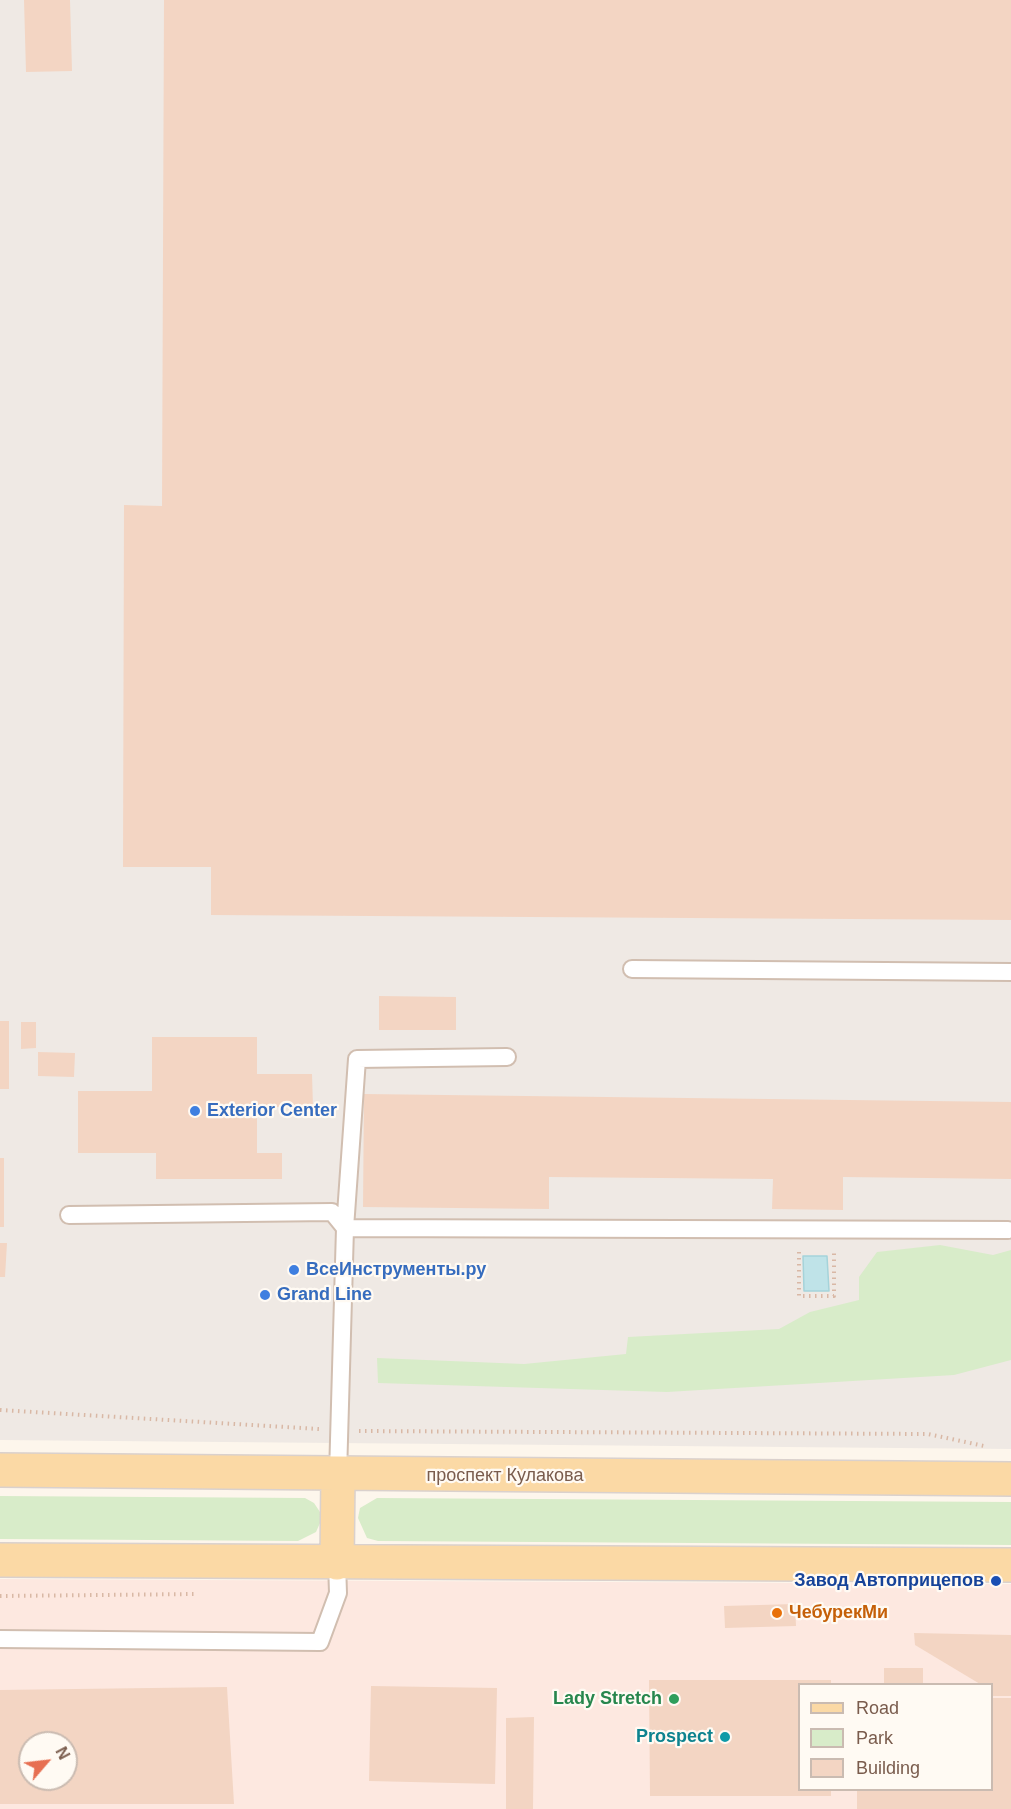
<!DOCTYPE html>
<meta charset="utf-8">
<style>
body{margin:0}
#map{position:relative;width:1011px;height:1809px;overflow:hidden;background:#fdf6ec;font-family:Arial,sans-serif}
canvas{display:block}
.legend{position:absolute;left:798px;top:1683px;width:195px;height:108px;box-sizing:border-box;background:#fffaf3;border:2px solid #cabbb1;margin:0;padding:8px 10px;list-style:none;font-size:18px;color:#7a5c4d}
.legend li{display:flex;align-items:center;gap:12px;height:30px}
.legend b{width:30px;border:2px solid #cabbb1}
.north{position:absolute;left:18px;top:1731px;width:60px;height:60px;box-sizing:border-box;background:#fffaf3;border:2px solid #cabbb1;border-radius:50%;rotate:62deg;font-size:16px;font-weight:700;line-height:24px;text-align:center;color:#7a5c4d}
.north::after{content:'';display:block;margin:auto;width:21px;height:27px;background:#e76f51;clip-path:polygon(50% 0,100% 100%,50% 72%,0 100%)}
</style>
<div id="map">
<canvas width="1011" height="1809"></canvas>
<ul class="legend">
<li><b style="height:8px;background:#fbd9a5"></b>Road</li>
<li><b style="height:16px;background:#d8ecc9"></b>Park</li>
<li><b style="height:16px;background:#f3d5c3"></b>Building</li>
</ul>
<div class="north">N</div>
</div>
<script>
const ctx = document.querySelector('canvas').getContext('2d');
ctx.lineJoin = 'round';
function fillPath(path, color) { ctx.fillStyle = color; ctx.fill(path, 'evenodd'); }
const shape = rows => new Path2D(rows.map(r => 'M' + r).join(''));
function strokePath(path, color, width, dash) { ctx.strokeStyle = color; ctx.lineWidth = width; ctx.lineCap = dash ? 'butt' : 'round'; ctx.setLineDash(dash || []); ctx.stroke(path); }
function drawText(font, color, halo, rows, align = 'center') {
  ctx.font = font + ' Arial,sans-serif'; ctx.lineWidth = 4.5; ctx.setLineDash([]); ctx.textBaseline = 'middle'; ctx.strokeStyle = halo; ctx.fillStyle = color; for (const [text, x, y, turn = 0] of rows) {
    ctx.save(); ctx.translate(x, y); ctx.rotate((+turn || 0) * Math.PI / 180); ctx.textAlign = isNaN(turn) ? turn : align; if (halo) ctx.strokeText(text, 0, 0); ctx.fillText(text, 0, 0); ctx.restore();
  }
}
fillPath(shape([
 [0,1579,1011,1584,1011,1809,0,1809],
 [800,1684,992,1684,992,1790,800,1790],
 [30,1743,66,1743,66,1779,30,1779]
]), '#fde8e0');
fillPath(shape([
 [0,0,1011,0,1011,1449,0,1440]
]), '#efe9e4');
fillPath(shape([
 [940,1245,993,1255,1011,1250,1011,1360,954,1375,667,1392,378,1383,377,1358,524,1364,626,1354,628,1337,779,1329,810,1312,859,1300,859,1277,877,1252],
 [0,1496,305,1498,314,1503,320,1512,320,1523,316,1532,298,1541,0,1539],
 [377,1498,1011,1502,1011,1545,378,1541,367,1538,358,1518,360,1508]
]), '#d8ecc9');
const water = shape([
 [803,1256,827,1256,829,1291,804,1291,803,1256]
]);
fillPath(water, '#bfe3e8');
strokePath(water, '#a5d3da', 1.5);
fillPath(shape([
 [24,0,70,0,72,71,26,72],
 [164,0,1011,0,1011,920,211,915,211,867,123,867,124,505,162,506],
 [379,996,456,997,456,1030,379,1030],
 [0,1021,9,1021,9,1089,0,1089],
 [21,1022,36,1022,36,1048,21,1049],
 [152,1037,257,1037,257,1074,312,1074,313,1107,257,1107,257,1153,282,1153,282,1179,156,1179,156,1153,78,1153,78,1091,152,1091],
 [38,1052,75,1053,74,1077,38,1076],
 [364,1094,1011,1102,1011,1179,843,1177,843,1210,772,1209,773,1179,549,1177,549,1209,363,1207],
 [0,1158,4,1158,4,1227,0,1227],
 [0,1243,7,1243,5,1277,0,1277],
 [795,1604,796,1626,725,1628,724,1606],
 [914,1633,1011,1635,1011,1696,992,1696,992,1684,980,1684,915,1645],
 [884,1668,923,1668,923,1684,884,1684],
 [649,1680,831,1680,831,1684,800,1684,800,1790,831,1790,831,1796,650,1796],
 [371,1686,497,1688,495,1784,369,1781],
 [227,1687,234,1804,0,1804,0,1690],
 [30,1743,66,1743,66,1779,30,1779],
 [992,1698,1011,1698,1011,1809,857,1809,857,1790,992,1790],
 [534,1717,533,1809,506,1809,506,1718]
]), '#f3d5c3');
const lane = shape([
 [632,969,1011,972],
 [69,1215,332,1212,345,1228,1008,1230],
 [338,1475,345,1228,357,1059,507,1057],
 [0,1639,320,1642,338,1593,337,1563]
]);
const primary = shape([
 [0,1470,1011,1479],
 [0,1560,1011,1565],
 [337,1563,338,1475]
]);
strokePath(lane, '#d1beb0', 20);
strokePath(primary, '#dad1cd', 36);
strokePath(shape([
 [799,1252,799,1296,834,1296,834,1251],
 [0,1410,319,1429],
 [359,1431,928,1434,984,1446],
 [0,1596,197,1594]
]), '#d9b8a5', 4, [1.5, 4.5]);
strokePath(lane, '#fff', 16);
strokePath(primary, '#fbd9a5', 33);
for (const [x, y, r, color] of [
 [195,1111,6,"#3f7fe0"],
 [294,1270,6,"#3f7fe0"],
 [265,1295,6,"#3f7fe0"],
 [996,1581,6,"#1a4fb4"],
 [777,1613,6,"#e8710a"],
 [674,1699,6,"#2e9e5b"],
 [725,1737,6,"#0f9aa8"]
]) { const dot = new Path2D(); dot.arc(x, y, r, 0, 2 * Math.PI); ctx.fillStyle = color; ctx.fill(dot); strokePath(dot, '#fffaf3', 2); }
drawText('bold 18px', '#366cbe', '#fffaf3', [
 ["Exterior Center",207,1111],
 ["ВсеИнструменты.ру",306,1270],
 ["Grand Line",277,1295]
], 'left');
drawText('18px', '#7a5c4d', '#fffaf3', [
 ["проспект Кулакова",505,1476]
]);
drawText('bold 18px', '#164399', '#fffaf3', [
 ["Завод Автоприцепов",984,1581]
], 'right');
drawText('bold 18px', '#c56008', '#fffaf3', [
 ["ЧебурекМи",789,1613]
], 'left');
drawText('bold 18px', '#27864d', '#fffaf3', [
 ["Lady Stretch",662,1699]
], 'right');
drawText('bold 18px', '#0d838f', '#fffaf3', [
 ["Prospect",713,1737]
], 'right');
</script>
